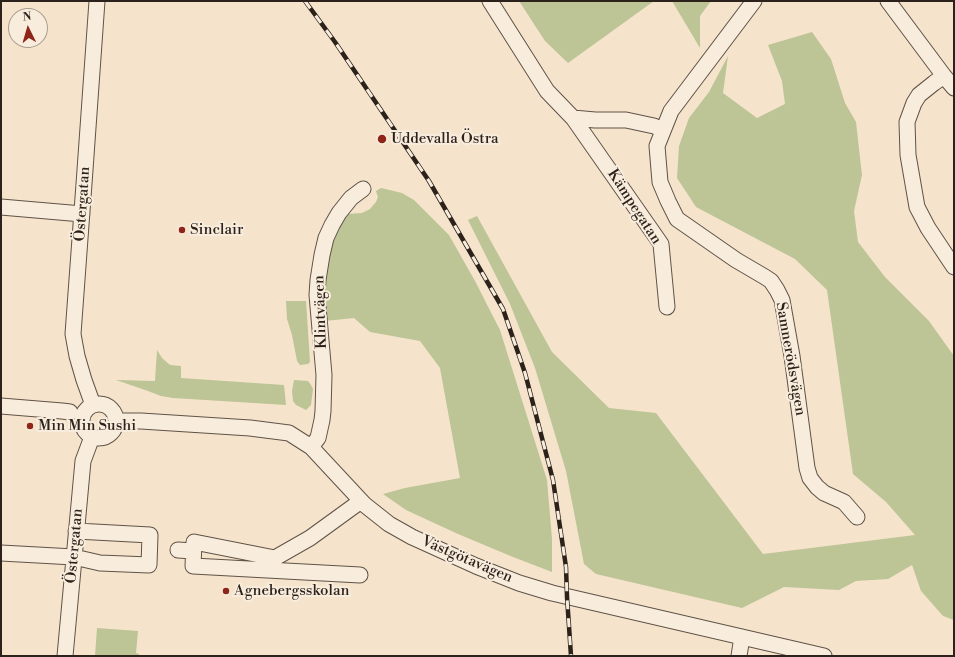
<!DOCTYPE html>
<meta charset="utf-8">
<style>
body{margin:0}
#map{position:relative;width:955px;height:657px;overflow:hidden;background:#f5e4cb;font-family:"Libre Bodoni",serif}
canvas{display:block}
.frame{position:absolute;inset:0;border:2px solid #2d221b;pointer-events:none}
.north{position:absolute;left:8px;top:8px;width:40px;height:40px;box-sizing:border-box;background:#f8eddd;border:1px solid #a79c8f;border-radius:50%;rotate:355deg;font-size:11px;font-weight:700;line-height:16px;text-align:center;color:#2d221b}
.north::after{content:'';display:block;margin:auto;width:14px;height:18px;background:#8f2418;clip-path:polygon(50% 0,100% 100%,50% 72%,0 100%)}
</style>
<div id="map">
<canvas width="955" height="657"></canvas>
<div class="frame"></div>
<div class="north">N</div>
</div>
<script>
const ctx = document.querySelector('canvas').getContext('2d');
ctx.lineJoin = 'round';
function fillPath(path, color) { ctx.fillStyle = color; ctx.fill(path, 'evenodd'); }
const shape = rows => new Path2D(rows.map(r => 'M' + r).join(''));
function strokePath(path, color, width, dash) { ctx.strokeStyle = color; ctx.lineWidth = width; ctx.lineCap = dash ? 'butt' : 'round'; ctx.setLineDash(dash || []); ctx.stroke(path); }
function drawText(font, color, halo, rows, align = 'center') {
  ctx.font = font + ' "Libre Bodoni",serif'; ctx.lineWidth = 4; ctx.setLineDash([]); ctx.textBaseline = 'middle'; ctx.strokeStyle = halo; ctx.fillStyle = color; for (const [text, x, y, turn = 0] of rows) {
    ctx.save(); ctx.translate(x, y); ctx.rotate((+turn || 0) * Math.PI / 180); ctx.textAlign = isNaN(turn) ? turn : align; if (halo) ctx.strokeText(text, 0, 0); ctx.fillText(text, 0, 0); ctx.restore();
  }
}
fillPath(shape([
 [519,1,654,1,568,63,545,41],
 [672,1,711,1,700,16,700,48],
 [812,32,831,59,845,103,856,122,862,175,854,211,858,242,885,277,929,321,954,356,954,620,943,616,921,591,912,565,888,579,856,581,839,590,784,587,742,608,596,574,584,564,566,471,535,368,510,304,468,220,477,216,552,352,609,408,656,413,763,554,915,535,886,502,853,474,827,290,795,259,696,207,677,178,679,146,689,118,709,92,728,56,723,93,757,118,785,104,782,81,768,45],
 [381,188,402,193,414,200,449,235,475,281,500,330,547,480,552,539,552,572,513,557,458,534,406,510,383,494,405,488,460,478,440,368,420,341,370,332,354,318,325,321,321,294,326,261,333,240,347,214,362,213,370,209,376,202,378,197,376,191],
 [286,301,306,301,310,362,308,364,300,365,297,361,292,335,287,319],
 [157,350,162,358,170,365,181,366,181,378,284,385,286,405,173,398,161,396,148,391,116,380,155,381],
 [294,380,308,381,311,385,313,389,311,405,306,410,296,405,293,401,292,391],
 [97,628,138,631,136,653,139,654,139,656,95,656]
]), '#bdc496');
const minor = shape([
 [490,1,547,91,573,118,595,120,626,120,654,126,663,130],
 [754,1,671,111,657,146,660,182,668,201,677,219,736,260,765,277,771,281,777,290,782,300,792,356,807,468,810,478,817,487,824,493,844,502,857,517],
 [888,1,944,76,954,88],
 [944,76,934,83,919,95,914,103,907,122,908,155,917,207,928,228,954,267],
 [573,118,661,244,667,307],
 [1,207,82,214],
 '82 421a17 17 0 1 1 34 0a17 17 0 1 1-34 0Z',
 [93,405,84,380,77,356,73,334,84,184,97,1],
 [1,406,62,411,70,412],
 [116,421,141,421,250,428,289,433,311,447,365,505,389,524,412,537,476,566,519,583,552,593,824,656],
 [311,447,318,438,322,420,323,411,324,375,317,295,318,280,322,255,326,238,332,225,339,213,351,198,363,189],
 [178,550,193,551],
 [1,553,74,557,100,563,149,565,150,535,76,531],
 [360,575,193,566,194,542,275,558,310,538,361,501],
 [65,656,83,461,92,437],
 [739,656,742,637]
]);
strokePath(minor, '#5f5247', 17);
strokePath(minor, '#f8eddd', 15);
const rail = shape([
 [305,1,335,42,429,181,503,309,525,373,553,480,566,567,567,597,571,656]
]);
strokePath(rail, '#2d221b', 4.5);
strokePath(rail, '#f8eddd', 3, [9]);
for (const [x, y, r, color] of [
 [382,139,5,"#8f2418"],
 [182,230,4,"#8f2418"],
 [30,426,4,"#8f2418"],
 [226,591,4,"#8f2418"]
]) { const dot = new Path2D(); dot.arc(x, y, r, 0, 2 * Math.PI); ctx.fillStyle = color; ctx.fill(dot); strokePath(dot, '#f8eddd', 1.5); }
drawText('15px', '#2d221b', '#f8eddd', [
 ["Uddevalla Östra",391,139],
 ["Sinclair",190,230],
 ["Min Min Sushi",38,426],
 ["Agnebergsskolan",234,591]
], 'left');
drawText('15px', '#2d221b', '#f8eddd', [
 ["Östergatan",83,204,-86],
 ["Kämpegatan",634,207,57],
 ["Klintvägen",321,312,-92],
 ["Samnerödsvägen",790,359,80],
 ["Östergatan",75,546,-85],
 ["Västgötavägen",467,560,23]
]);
</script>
